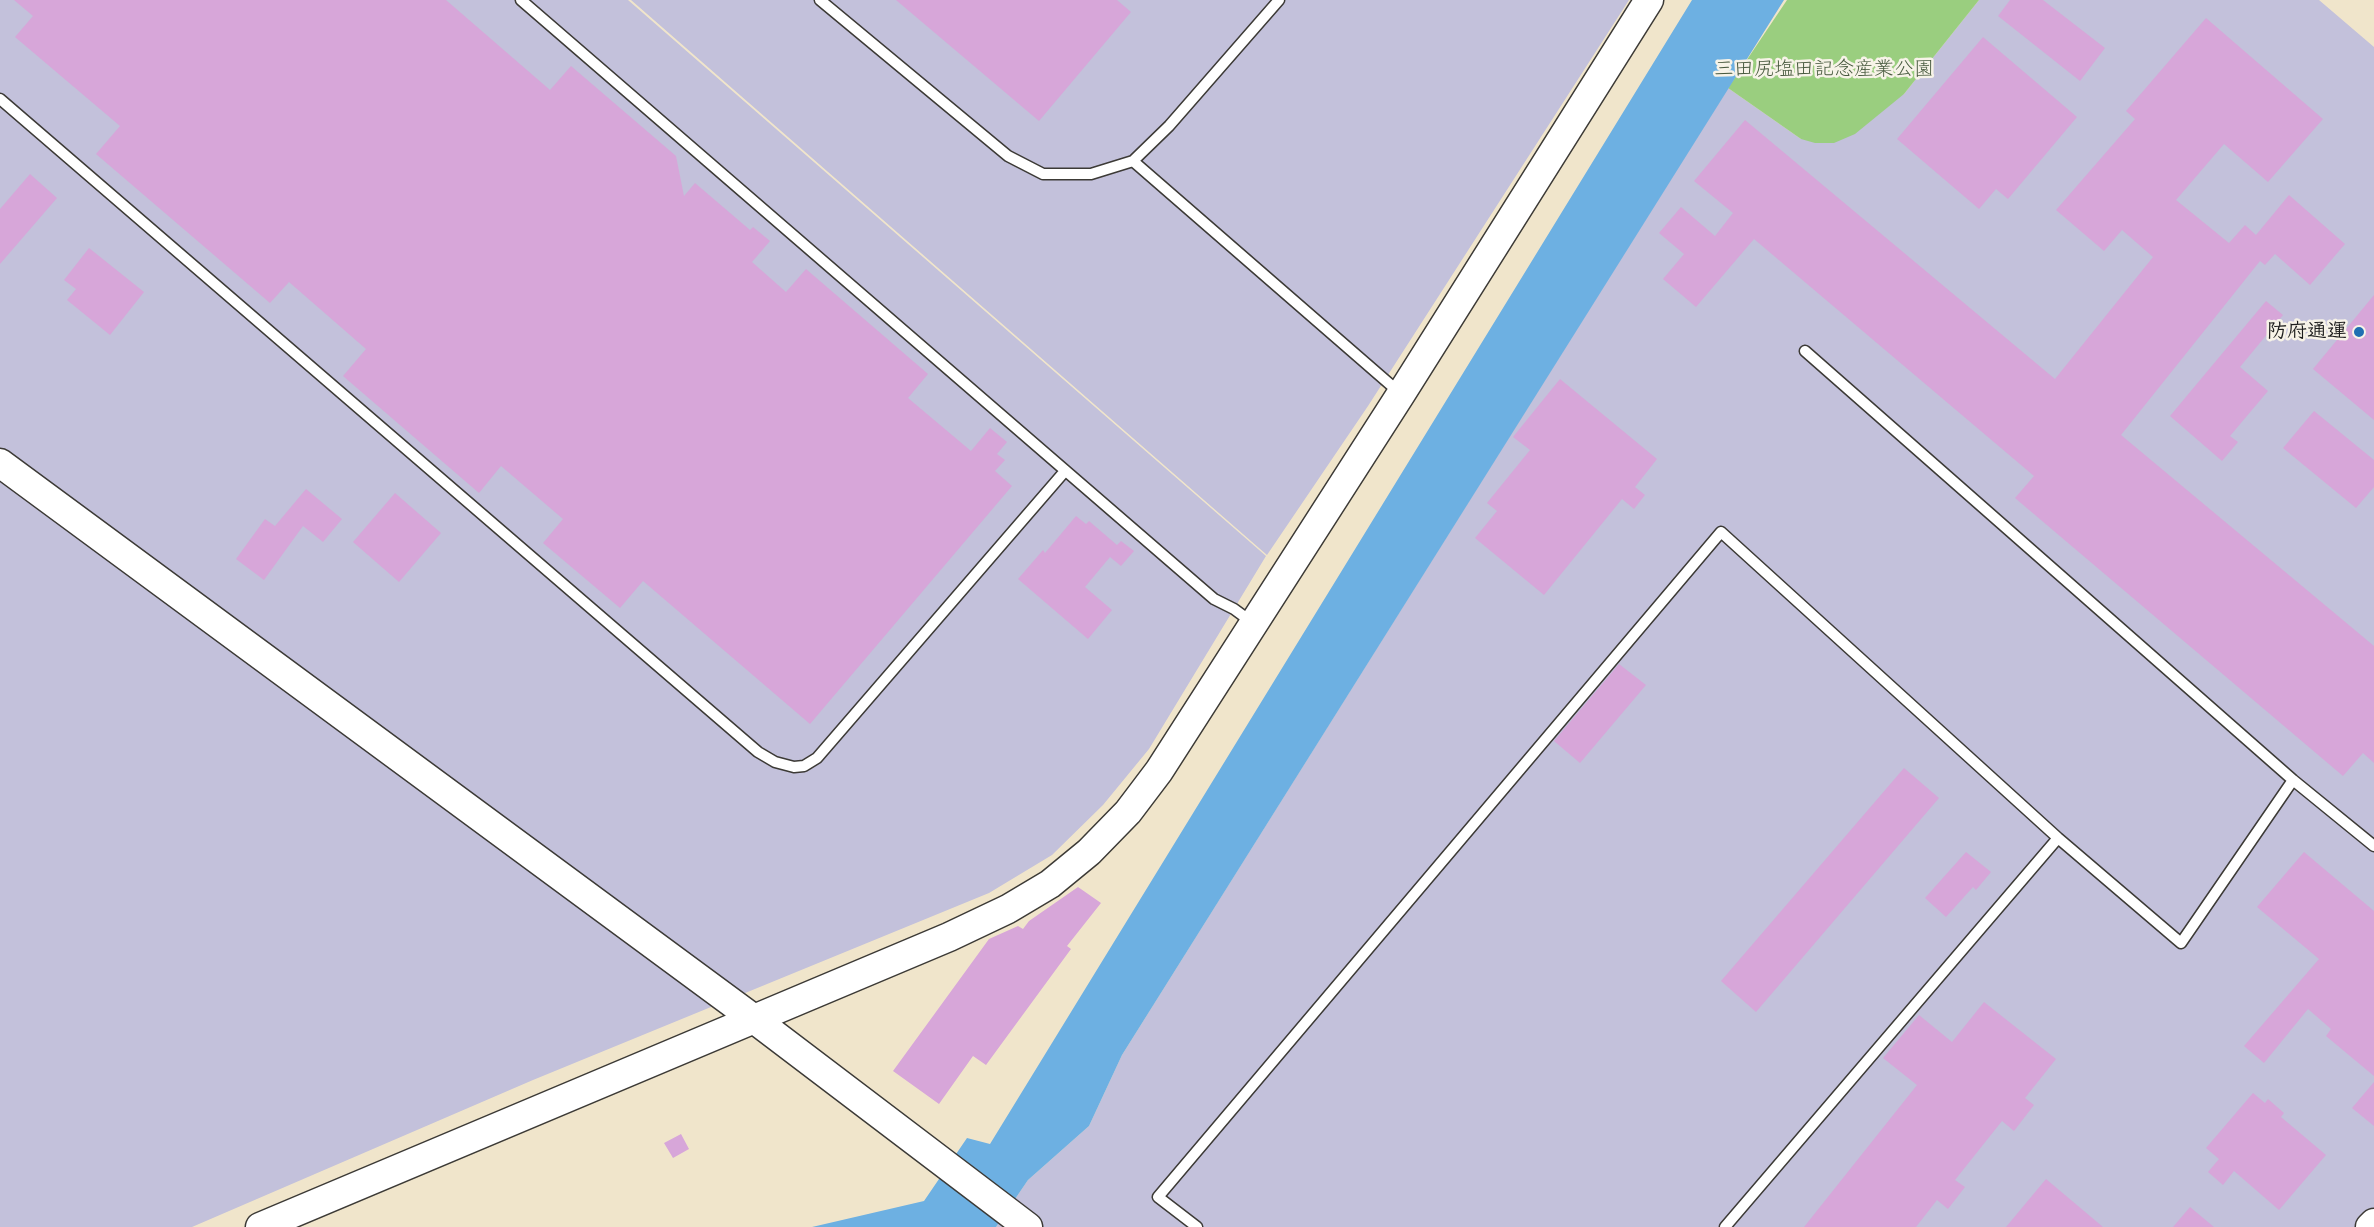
<!DOCTYPE html>
<meta charset="utf-8">
<style>
body{margin:0}
canvas{display:block;background:#f0e5cb}
</style>
<canvas width="2374" height="1227"></canvas>
<script>
const ctx = document.querySelector('canvas').getContext('2d');
ctx.lineJoin = 'round';
function fillPath(path, color) { ctx.fillStyle = color; ctx.fill(path, 'evenodd'); }
const shape = rows => new Path2D(rows.map(r => 'M' + r).join(''));
function strokePath(path, color, width, dash) { ctx.strokeStyle = color; ctx.lineWidth = width; ctx.lineCap = dash ? 'butt' : 'round'; ctx.setLineDash(dash || []); ctx.stroke(path); }
function drawText(font, color, halo, rows, align = 'center') {
  ctx.font = font + ' "Balsamiq Sans","Klee One",sans-serif'; ctx.lineWidth = 5; ctx.setLineDash([]); ctx.textBaseline = 'middle'; ctx.strokeStyle = halo; ctx.fillStyle = color; for (const [text, x, y, turn = 0] of rows) {
    ctx.save(); ctx.translate(x, y); ctx.rotate((+turn || 0) * Math.PI / 180); ctx.textAlign = isNaN(turn) ? turn : align; if (halo) ctx.strokeText(text, 0, 0); ctx.fillText(text, 0, 0); ctx.restore();
  }
}
fillPath(shape([
 [0,0,628,0,1266,556,1149,749,1103,805,1052,855,989,893,533,1080,192,1227,0,1227],
 [631,0,1629,0,1368,406,1267,555],
 [1979,0,2319,0,2374,47,2374,1227,996,1227,1028,1180,1089,1126,1122,1055,1728,88,1801,139,1904,94]
]), '#c3c1db');
fillPath(shape([
 [1787,0,1979,0,1904,94,1855,134,1834,143,1815,143,1801,139,1728,88]
]), '#9ace7f');
fillPath(shape([
 [1692,0,1784,0,1122,1055,1089,1126,1028,1180,996,1227,812,1227,924,1201,967,1138,990,1144]
]), '#6db0e2');
fillPath(shape([
 [14,0,446,0,550,90,571,66,676,156,684,196,695,183,750,230,753,227,770,241,752,262,786,292,806,269,928,374,908,398,971,451,990,428,1007,442,997,454,1005,460,995,471,1012,486,810,724,643,581,620,608,543,543,563,519,501,466,479,493,343,376,366,349,289,282,270,303,96,154,120,126,15,37,33,16],
 [896,0,1117,0,1131,12,1039,121],
 [2010,0,2043,0,2105,48,2080,81,1998,16],
 [2206,18,2323,119,2268,182,2224,144,2176,200,2229,243,2245,225,2256,235,2289,195,2345,244,2310,285,2275,254,2265,265,2260,261,2121,435,2374,646,2374,763,2363,753,2343,776,2015,498,2034,476,1754,239,1696,307,1663,279,1684,254,1659,233,1681,207,1715,236,1733,213,1694,181,1745,120,2055,379,2153,257,2122,230,2104,251,2056,210,2135,119,2126,111],
 [1983,37,2077,117,2008,199,1996,189,1979,209,1897,139],
 [30,174,57,198,0,264,0,209],
 [89,248,144,292,110,335,67,300,76,289,64,280],
 [2374,295,2374,420,2313,369],
 [2266,301,2283,315,2240,367,2268,391,2230,436,2238,442,2222,461,2170,416],
 [1560,379,1657,459,1635,487,1645,495,1634,509,1622,499,1544,595,1475,538,1497,511,1487,503,1530,450,1513,437],
 [2314,411,2374,460,2374,487,2356,508,2283,448],
 [306,489,342,519,323,542,303,526,264,580,236,559,265,519,275,526],
 [395,493,441,533,399,582,353,542],
 [1076,516,1086,524,1089,521,1117,545,1121,541,1134,551,1121,566,1110,557,1085,587,1112,610,1088,639,1018,579,1043,550,1045,553],
 [1619,664,1646,685,1580,763,1554,741],
 [1904,768,1939,798,1756,1012,1721,981],
 [1966,852,1991,872,1976,890,1973,887,1946,917,1925,898],
 [2304,852,2374,911,2374,1076,2326,1036,2331,1029,2308,1009,2264,1063,2244,1046,2319,959,2257,907],
 [1078,887,1101,903,1067,946,1071,949,986,1065,973,1056,939,1104,893,1071,989,939,1018,926,1023,929,1029,921],
 [1984,1002,2056,1059,2025,1098,2034,1105,2014,1131,2002,1121,1955,1180,1965,1187,1948,1209,1937,1200,1916,1227,1804,1227,1917,1085,1883,1058,1919,1015,1952,1042],
 [2374,1082,2374,1126,2352,1108],
 [2253,1093,2265,1103,2268,1099,2284,1113,2281,1117,2326,1155,2279,1210,2234,1171,2223,1185,2208,1172,2219,1159,2206,1148],
 [681,1134,689,1149,673,1158,664,1143],
 [2046,1179,2103,1227,2006,1227],
 [2190,1207,2214,1227,2173,1227]
]), '#d7a6d9');
const lane = shape([
 [521,0,1214,599,1234,609,1253,623],
 [820,0,1008,156,1043,174,1091,174,1133,161,1169,126,1279,0],
 [0,99,758,752,775,762,794,767,804,766,817,758,1065,471],
 [1133,161,1400,393],
 [1805,351,2293,780,2374,846],
 [1197,1227,1158,1197,1721,532,2058,838,2181,943,2293,780],
 [1725,1227,2058,838]
]);
const secondary = shape([
 [0,463,754,1019,1028,1227],
 [260,1227,949,937,1008,909,1050,884,1089,852,1128,812,1159,771,1401,394,1649,0],
 [2370,1227,2374,1223]
]);
strokePath(lane, '#3c3a36', 13);
strokePath(secondary, '#3c3a36', 31);
strokePath(lane, '#fff', 10);
strokePath(secondary, '#fff', 28);
for (const [x, y, r, color] of [
 [2359,332,6,"#1f6fb2"]
]) { const dot = new Path2D(); dot.arc(x, y, r, 0, 2 * Math.PI); ctx.fillStyle = color; ctx.fill(dot); strokePath(dot, '#f7f3e8', 2); }
drawText('20px', '#485a3f', '#f7f3e8', [
 ["三田尻塩田記念産業公園",1824,70]
]);
drawText('bold 20px', '#1c1c1c', '#f7f3e8', [
 ["防府通運",2347,332]
], 'right');
</script>
